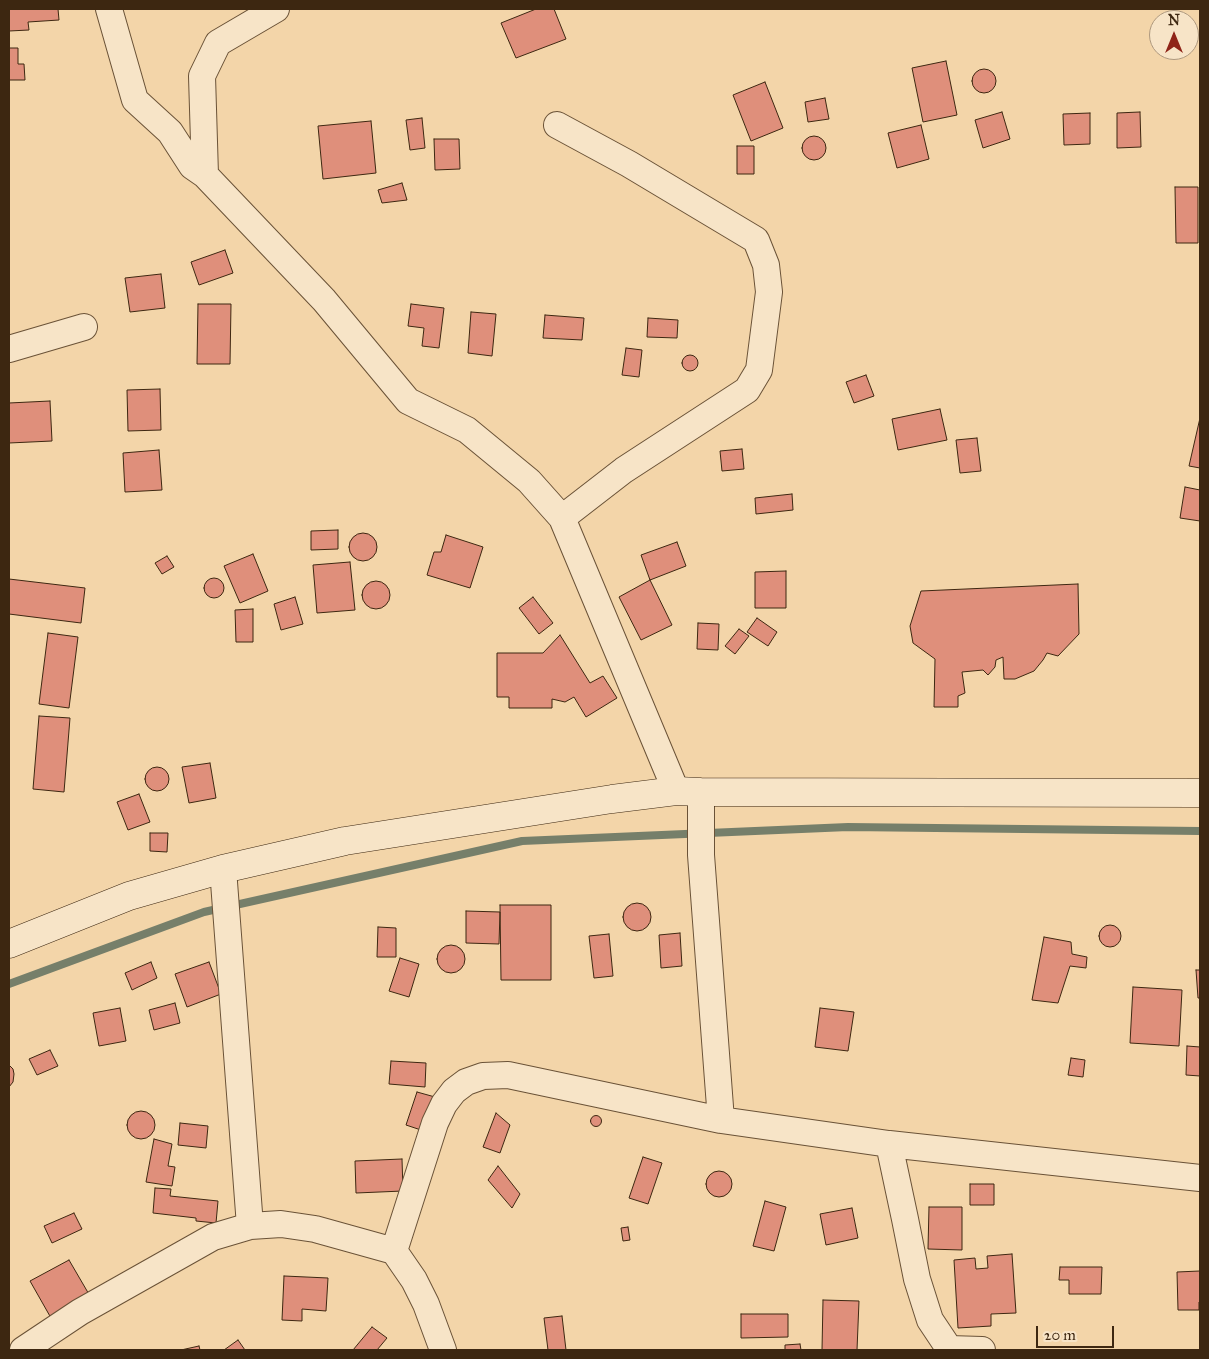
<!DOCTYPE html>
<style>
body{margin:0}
#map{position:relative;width:1209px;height:1359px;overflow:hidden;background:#f3d5a9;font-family:"IM FELL Great Primer",serif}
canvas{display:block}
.frame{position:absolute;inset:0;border:10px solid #3d2711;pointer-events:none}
.north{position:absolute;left:1149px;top:10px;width:50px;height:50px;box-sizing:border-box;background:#f7e4c7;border:1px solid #ad987e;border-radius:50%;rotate:0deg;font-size:14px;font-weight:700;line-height:20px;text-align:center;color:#3d2711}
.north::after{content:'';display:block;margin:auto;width:18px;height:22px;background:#8f2418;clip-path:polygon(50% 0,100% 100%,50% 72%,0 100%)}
.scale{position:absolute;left:1036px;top:1326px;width:78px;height:22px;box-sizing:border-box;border:2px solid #3d2711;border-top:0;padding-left:6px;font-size:15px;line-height:18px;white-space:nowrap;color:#3d2711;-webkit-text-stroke:4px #f7e4c7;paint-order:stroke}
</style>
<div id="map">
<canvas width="1209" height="1359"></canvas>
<div class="frame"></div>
<div class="north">N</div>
<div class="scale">20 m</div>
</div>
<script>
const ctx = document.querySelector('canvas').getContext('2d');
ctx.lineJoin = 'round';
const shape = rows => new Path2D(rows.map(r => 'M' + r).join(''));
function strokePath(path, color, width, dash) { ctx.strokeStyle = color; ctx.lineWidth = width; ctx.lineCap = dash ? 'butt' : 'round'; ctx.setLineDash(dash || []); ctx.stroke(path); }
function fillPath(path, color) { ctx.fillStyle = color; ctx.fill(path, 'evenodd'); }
strokePath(shape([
 [9,984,204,912,522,841,848,827,1200,831]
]), '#767f6a', 8);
const building = shape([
 [9,9,58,9,59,20,28,22,29,30,9,31,9,9],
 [536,9,554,9,566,39,516,58,501,23,536,9],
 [9,48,18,48,18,64,24,64,25,80,9,80,9,48],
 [946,61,957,115,923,122,912,68,946,61],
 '972 81a12 12 0 1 1 24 0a12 12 0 1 1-24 0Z',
 [765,82,783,128,751,141,733,95,765,82],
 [825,98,829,119,808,122,805,102,825,98],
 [1002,112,1010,139,983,148,975,120,1002,112],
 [1140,112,1141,147,1117,148,1117,113,1140,112],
 [1090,113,1090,144,1064,145,1063,114,1090,113],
 [422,118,425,148,410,150,406,120,422,118],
 [371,121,376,173,323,179,318,126,371,121],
 [921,125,929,159,897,168,888,133,921,125],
 '802 148a12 12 0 1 1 24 0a12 12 0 1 1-24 0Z',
 [434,139,459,139,460,169,435,170,434,139],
 [737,146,754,146,754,174,737,174,737,146],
 [402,183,407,200,382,203,378,190,402,183],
 [1175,187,1198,187,1198,243,1176,243,1175,187],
 [225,250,233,273,199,285,191,262,225,250],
 [161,274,165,308,130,312,125,278,161,274],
 [198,304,231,304,230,364,197,364,198,304],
 [411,304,444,308,439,348,422,346,424,328,408,326,411,304],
 [471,312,496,314,492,356,468,353,471,312],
 [545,315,584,318,582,340,543,338,545,315],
 [648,318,678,320,677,338,647,337,648,318],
 [626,348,642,350,639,377,622,375,626,348],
 '682 363a8 8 0 1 1 16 0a8 8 0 1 1-16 0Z',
 [866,375,874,396,854,403,846,382,866,375],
 [160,389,161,430,128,431,127,390,160,389],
 [50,401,52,441,9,443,9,403,50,401],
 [940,409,947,440,898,450,892,419,940,409],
 [1200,418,1200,468,1189,466,1200,418],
 [977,438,981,471,960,473,956,440,977,438],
 [742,449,744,469,722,471,720,451,742,449],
 [159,450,162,490,125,492,123,453,159,450],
 [1185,487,1200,490,1200,521,1180,518,1185,487],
 [792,494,793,510,756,514,755,498,792,494],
 [338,530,338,549,311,550,311,531,338,530],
 '349 547a14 14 0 1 1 28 0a14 14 0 1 1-28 0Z',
 [446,535,483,547,470,588,427,575,434,552,441,552,446,535],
 [677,542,686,566,650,580,641,555,677,542],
 [253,554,268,591,240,603,224,566,253,554],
 [167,556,174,567,162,574,155,563,167,556],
 [350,562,355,610,317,613,313,565,350,562],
 [786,571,786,608,755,608,755,572,786,571],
 '204 588a10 10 0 1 1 20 0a10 10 0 1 1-20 0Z',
 [9,579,85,588,81,623,9,614,9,579],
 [650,580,672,625,641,640,619,597,650,580],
 '362 595a14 14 0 1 1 28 0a14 14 0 1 1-28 0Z',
 [1078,584,1079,634,1058,656,1047,653,1043,660,1034,671,1015,679,1004,679,1003,657,996,660,995,667,988,675,983,670,962,672,965,693,958,696,958,707,934,707,935,659,913,643,910,626,921,591,1078,584],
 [295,597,303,624,281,630,274,604,295,597],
 [533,597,553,623,539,634,519,608,533,597],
 [253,609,253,642,236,642,235,610,253,609],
 [757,618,777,632,768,646,747,632,757,618],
 [698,623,719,624,718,650,697,649,698,623],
 [739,629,749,636,735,654,725,646,739,629],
 [48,633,78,637,69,708,39,704,48,633],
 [560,635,590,683,603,676,617,698,586,717,574,697,565,702,552,699,552,708,509,708,509,697,497,697,497,653,543,653,560,635],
 [39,716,70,718,64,792,33,789,39,716],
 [210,763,216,798,189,803,182,767,210,763],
 '145 779a12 12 0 1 1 24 0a12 12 0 1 1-24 0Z',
 [139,794,150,822,128,830,117,802,139,794],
 [150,833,168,833,167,852,150,851,150,833],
 '623 917a14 14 0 1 1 28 0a14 14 0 1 1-28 0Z',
 [500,905,551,905,551,980,501,980,500,905],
 [466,911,500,912,499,944,466,943,466,911],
 '1099 936a11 11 0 1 1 22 0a11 11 0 1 1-22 0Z',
 [378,927,396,928,396,957,377,957,378,927],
 [680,933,682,966,661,968,659,935,680,933],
 [609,934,613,976,594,978,589,936,609,934],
 [1044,937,1071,942,1072,954,1087,957,1086,968,1070,966,1058,1003,1032,1000,1044,937],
 '437 959a14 14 0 1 1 28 0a14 14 0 1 1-28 0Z',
 [400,958,419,964,409,997,389,991,400,958],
 [151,962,157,978,132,990,125,973,151,962],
 [209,962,221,994,187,1007,175,974,209,962],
 [1196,970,1200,970,1200,998,1198,998,1196,970],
 [1133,987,1182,990,1179,1046,1130,1043,1133,987],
 [175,1003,180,1023,154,1030,149,1010,175,1003],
 [120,1008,126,1041,99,1046,93,1013,120,1008],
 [820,1008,854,1012,848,1051,815,1047,820,1008],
 [1187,1046,1200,1047,1200,1076,1186,1075,1187,1046],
 [50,1050,58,1066,37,1075,29,1059,50,1050],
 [1071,1058,1085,1060,1083,1077,1068,1075,1071,1058],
 [391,1061,426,1063,425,1087,389,1084,391,1061],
 [9,1065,13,1069,14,1074,13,1082,9,1087,9,1065],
 [417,1092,435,1097,424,1131,406,1125,417,1092],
 '127 1125a14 14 0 1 1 28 0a14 14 0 1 1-28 0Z',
 [496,1113,510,1125,500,1153,483,1147,496,1113],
 '590.5 1121a5.5 5.5 0 1 1 11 0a5.5 5.5 0 1 1-11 0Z',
 [180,1123,208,1126,206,1148,178,1145,180,1123],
 [154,1139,172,1144,168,1166,175,1167,172,1186,146,1182,154,1139],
 [643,1157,662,1163,648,1204,629,1198,643,1157],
 [402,1159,403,1191,356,1193,355,1161,402,1159],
 [498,1166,520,1194,512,1208,488,1180,498,1166],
 '706 1184a13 13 0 1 1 26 0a13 13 0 1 1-26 0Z',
 [970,1184,994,1184,994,1205,970,1205,970,1184],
 [155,1188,171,1189,170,1196,218,1201,216,1223,196,1221,196,1218,153,1213,155,1188],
 [765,1201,786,1207,774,1251,753,1246,765,1201],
 [929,1207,962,1207,962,1250,928,1249,929,1207],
 [852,1208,858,1238,826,1245,820,1214,852,1208],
 [74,1213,82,1229,52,1243,44,1226,74,1213],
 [628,1227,630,1240,623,1241,621,1228,628,1227],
 [1012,1254,1016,1313,991,1314,991,1326,958,1328,954,1260,975,1258,976,1269,988,1268,987,1256,1012,1254],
 [69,1260,90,1296,51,1318,30,1281,69,1260],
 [1060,1267,1102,1267,1101,1294,1069,1294,1069,1280,1059,1280,1060,1267],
 [1200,1271,1200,1302,1199,1302,1199,1310,1178,1310,1177,1272,1200,1271],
 [284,1276,328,1278,326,1311,302,1309,302,1321,282,1320,284,1276],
 [823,1300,859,1301,857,1350,822,1350,823,1300],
 [741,1314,788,1314,788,1337,741,1338,741,1314],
 [562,1316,566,1350,548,1350,544,1318,562,1316],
 [372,1327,387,1338,377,1350,353,1350,372,1327],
 [238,1340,245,1350,224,1350,238,1340],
 [800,1344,801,1350,785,1350,785,1345,800,1344],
 [199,1346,200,1350,181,1350,199,1346]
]);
fillPath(building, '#df8f7b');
strokePath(building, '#3d2711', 1);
const street = shape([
 [109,9,135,100,170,132,192,166,205,175,324,300,408,401,467,430,529,481,562,518,676,791],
 [557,125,629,164,756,240,766,265,769,292,759,370,747,390,624,470,562,518],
 [205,175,202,76,218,43,276,9],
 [9,349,84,327],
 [701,792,701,855,721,1120],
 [223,869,250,1226],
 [889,1144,905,1219,917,1279,930,1320,950,1350],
 [949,1349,982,1350],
 [23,1350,80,1312,213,1237,250,1226,281,1224,315,1229,394,1251],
 [443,1350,426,1304,414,1280,394,1251,435,1123,444,1104,454,1091,466,1082,483,1076,508,1075,721,1120,889,1144,1200,1178]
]);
const secondary = shape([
 [9,944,129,896,223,869,345,841,612,799,676,791,701,792,1200,793]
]);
strokePath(street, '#6a5237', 28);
strokePath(secondary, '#3d2711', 29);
strokePath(street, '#f7e4c7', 26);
strokePath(secondary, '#f7e4c7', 28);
</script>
